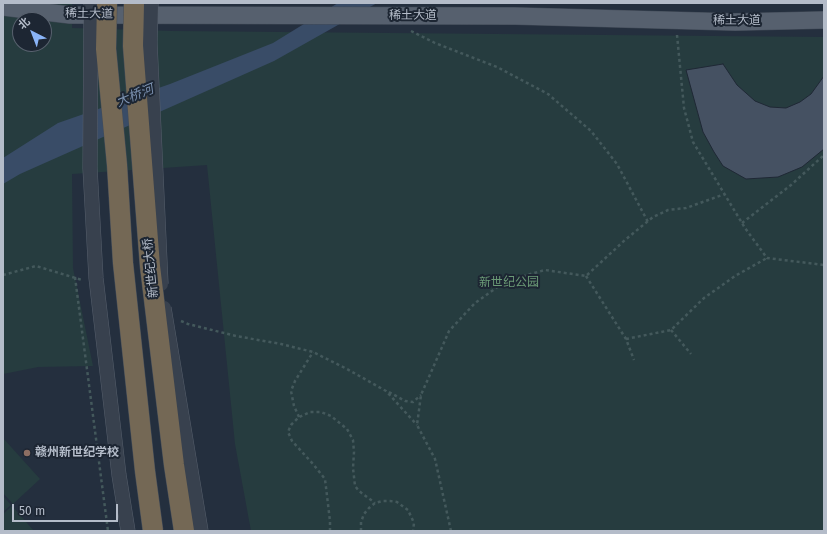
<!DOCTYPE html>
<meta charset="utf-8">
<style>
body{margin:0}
#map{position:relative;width:827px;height:534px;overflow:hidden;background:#242f3e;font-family:"Fira Sans","Noto Sans SC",sans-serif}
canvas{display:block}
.frame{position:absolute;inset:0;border:4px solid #b4bcc9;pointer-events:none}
.north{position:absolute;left:12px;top:12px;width:40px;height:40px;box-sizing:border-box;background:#1d2633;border:1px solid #59626f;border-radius:50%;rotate:318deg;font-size:11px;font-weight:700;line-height:16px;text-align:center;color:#b4bcc9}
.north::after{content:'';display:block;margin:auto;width:14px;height:18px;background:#8ab4f8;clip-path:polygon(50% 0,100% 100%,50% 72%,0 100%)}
.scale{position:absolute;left:12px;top:504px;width:106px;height:18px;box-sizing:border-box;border:2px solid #b4bcc9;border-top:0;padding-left:5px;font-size:12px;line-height:14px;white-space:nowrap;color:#b4bcc9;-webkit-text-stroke:3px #1d2633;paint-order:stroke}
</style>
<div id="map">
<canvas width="827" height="534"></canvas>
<div class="frame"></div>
<div class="north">北</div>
<div class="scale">50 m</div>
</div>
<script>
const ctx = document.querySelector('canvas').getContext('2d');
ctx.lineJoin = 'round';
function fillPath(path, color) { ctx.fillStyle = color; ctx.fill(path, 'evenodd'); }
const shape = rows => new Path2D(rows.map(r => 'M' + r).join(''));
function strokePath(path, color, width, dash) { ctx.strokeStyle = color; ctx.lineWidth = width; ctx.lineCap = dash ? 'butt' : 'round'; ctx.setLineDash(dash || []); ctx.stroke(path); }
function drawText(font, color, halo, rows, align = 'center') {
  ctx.font = font + ' "Fira Sans","Noto Sans SC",sans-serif'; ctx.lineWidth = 4; ctx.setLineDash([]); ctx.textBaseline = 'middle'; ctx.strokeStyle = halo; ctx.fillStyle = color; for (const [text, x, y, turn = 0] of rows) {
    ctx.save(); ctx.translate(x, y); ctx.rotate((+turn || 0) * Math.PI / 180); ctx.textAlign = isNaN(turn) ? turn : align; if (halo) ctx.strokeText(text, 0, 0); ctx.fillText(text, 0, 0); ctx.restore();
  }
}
fillPath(shape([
 [3,3,72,3,72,28,173,31,824,37,824,531,251,531,235,444,207,165,72,174,73,268,93,366,38,367,3,374],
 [20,20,44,20,44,44,20,44],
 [3,438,40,479,13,504,3,493],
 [3,496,11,505,3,512],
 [12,506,34,531,3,531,3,514]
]), '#263c3f');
fillPath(shape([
 [338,3,377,3,274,61,20,174,3,184,3,158,58,123,170,84,273,43]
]), '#394c67');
const building = shape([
 [723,64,737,85,755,101,770,107,786,108,800,102,811,94,824,76,824,149,802,167,778,177,746,179,723,166,714,152,703,132,686,70,723,64]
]);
fillPath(building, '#455162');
strokePath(building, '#1f2835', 1);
const major = shape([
 [3,7,70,15,515,16,735,22,824,20]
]);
strokePath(major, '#414a57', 18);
strokePath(shape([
 [411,31,435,43,497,67,548,94,591,131,617,164,648,222],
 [677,35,684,108,693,142,745,228,767,258,824,265],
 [742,223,791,185,824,155],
 [3,275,36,266,82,280],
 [586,276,626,339,634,360],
 [75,277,108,531],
 [181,321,188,324,236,336,281,344,313,352,347,369,386,391,417,425],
 [671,330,691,354],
 [626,339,671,330,704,298,735,276,767,258],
 [389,392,405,401,413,402,421,395],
 [299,417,294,406,291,391,295,381,313,352],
 [330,531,330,521,325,479,313,464,292,441,288,432,291,425,299,417,310,412,321,412,331,416,347,429,353,440,354,452,353,468,355,486,359,491,375,503],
 [361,531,361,522,364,514,369,508,375,503,383,501,390,501,397,502,408,510,414,523,413,531],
 [451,531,435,459,417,425,421,395,449,331,475,303,506,281,545,270,586,276,625,240,653,217,668,210,686,208,725,194]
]), '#44595c', 2.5, [3, 3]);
strokePath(major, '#56606e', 17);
const minorBridge = shape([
 [91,3,90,168,96,278,119,475,128,531],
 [151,3,150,43,161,284],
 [164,308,201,531]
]);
const highwayBridge = shape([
 [107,3,106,49,117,165,123,263,145,471,153,531],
 [134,3,133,46,150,266,174,465,184,531]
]);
strokePath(minorBridge, '#565f6c', 15, []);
strokePath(highwayBridge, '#434c59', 21, []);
strokePath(minorBridge, '#38414e', 14);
strokePath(highwayBridge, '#746855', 20);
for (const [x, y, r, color] of [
 [27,453,4,"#8d6e63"]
]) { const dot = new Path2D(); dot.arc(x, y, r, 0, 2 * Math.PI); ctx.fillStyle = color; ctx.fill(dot); strokePath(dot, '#1d2633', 1.5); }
drawText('12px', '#b4bcc9', '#1d2633', [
 ["稀土大道",89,14,1],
 ["稀土大道",413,16],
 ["稀土大道",737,21],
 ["新世纪大桥",151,268,-96]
]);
drawText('12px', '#6b9a76', '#1d2633', [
 ["新世纪公园",509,283]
]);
drawText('bold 12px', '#b4bcc9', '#1d2633', [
 ["赣州新世纪学校",35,453]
], 'left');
drawText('italic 13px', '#7c92b1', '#1d2633', [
 ["大桥河",135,96,-22]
]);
</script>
